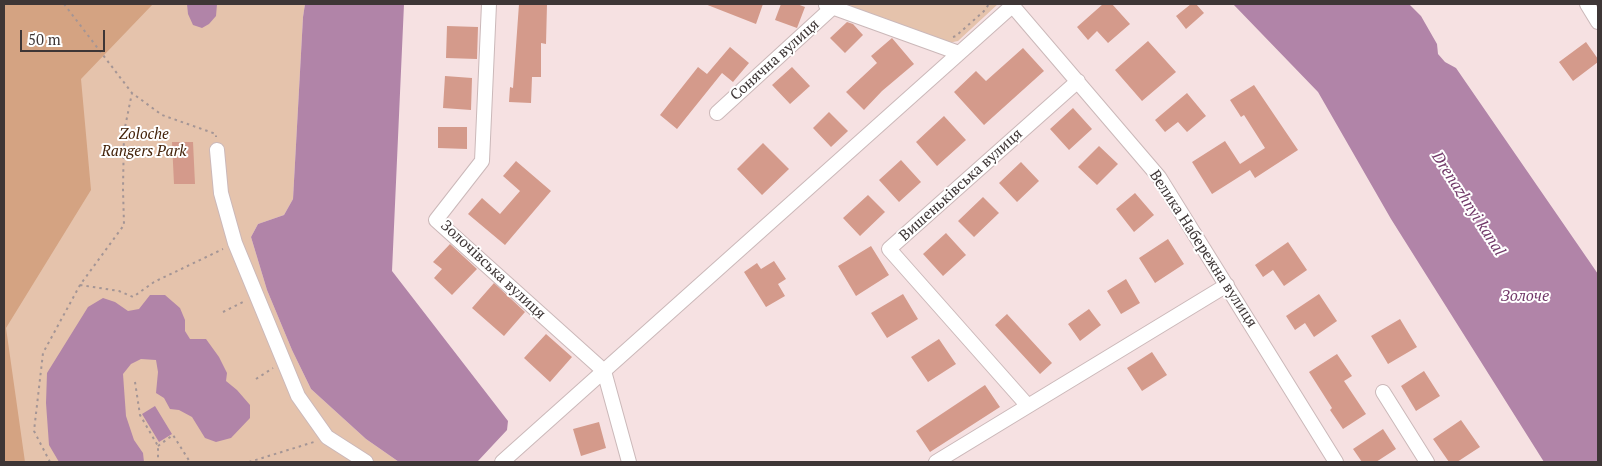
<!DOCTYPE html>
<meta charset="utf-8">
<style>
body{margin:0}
#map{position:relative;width:1602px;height:466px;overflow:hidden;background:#f6e1e2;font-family:"PT Serif",serif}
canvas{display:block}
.frame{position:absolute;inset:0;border:5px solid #3e3636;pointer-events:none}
.scale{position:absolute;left:20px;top:30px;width:85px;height:22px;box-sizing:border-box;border:2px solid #3e3636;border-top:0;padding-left:6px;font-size:15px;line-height:18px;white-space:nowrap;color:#3e3636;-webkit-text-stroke:4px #fff;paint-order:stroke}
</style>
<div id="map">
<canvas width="1602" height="466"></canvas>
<div class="frame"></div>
<div class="scale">50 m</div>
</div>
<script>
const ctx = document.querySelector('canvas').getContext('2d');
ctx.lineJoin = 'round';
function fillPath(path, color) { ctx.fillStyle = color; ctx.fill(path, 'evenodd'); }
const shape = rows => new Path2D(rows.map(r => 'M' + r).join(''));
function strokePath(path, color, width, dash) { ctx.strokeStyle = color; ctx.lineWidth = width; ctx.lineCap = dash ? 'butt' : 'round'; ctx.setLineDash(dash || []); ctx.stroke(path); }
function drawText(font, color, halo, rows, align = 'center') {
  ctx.font = font + ' "PT Serif",serif'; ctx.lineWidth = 4; ctx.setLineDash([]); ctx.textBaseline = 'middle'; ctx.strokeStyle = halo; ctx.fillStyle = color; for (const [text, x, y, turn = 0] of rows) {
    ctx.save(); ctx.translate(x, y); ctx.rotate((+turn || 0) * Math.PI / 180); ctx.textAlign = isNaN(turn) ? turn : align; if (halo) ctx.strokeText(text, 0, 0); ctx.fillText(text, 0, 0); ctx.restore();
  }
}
fillPath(shape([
 [4,4,305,4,303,17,293,199,284,215,258,224,251,237,267,290,292,350,311,389,366,439,399,462,4,462],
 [842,4,998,4,958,41,948,43]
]), '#e5c3ac');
fillPath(shape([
 [4,4,153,4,81,79,91,190,6,328,25,462,4,462]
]), '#d4a382');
fillPath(shape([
 [187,4,217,4,216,16,209,24,202,28,193,25,188,14],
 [305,4,404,4,392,271,508,421,507,430,478,461,399,462,366,439,311,389,292,350,267,290,251,237,258,224,284,215,293,199,303,17],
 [1233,4,1409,4,1421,16,1437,44,1438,54,1445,62,1456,68,1598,274,1598,462,1544,462,1391,219,1318,92],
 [150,295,165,295,180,308,185,320,185,331,190,339,206,339,219,357,227,373,226,381,237,390,250,405,250,418,231,438,216,442,205,438,192,417,179,410,170,409,164,398,156,393,158,372,156,360,141,359,131,364,123,374,126,416,134,440,143,453,144,462,59,462,49,445,46,403,47,373,88,307,103,298,115,302,128,311,139,309],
 [155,406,172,434,159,442,142,414]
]), '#b184a8');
fillPath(shape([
 [519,4,547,4,546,44,541,43,541,77,532,77,531,103,509,102,510,87,513,88],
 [705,4,763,4,756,24],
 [781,4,797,4,805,7,797,28,775,20],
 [1103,4,1112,4,1130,24,1108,43,1097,31,1088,40,1077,27],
 [1191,4,1196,4,1204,13,1186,29,1176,16],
 [847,22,853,24,863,35,845,53,830,38],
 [447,26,478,27,477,59,446,58],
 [892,38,914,64,882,91,864,110,846,92,877,63,871,56],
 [1148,41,1176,72,1142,101,1115,70],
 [1586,42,1598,59,1598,62,1573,81,1559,62],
 [730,47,749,63,733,82,722,73,677,129,660,115,698,67,707,74],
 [1023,48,1044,71,984,125,954,92,976,71,986,81],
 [792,67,810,86,790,104,772,85],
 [445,76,472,78,471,110,443,108],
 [1254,85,1298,150,1255,178,1250,170,1212,194,1192,162,1225,141,1240,164,1265,148,1244,115,1241,117,1230,100],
 [1187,93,1206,116,1187,132,1178,122,1165,132,1155,120],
 [1073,108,1092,129,1069,150,1050,129],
 [829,112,848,131,831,147,813,128],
 [944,116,966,140,937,166,916,142],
 [438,127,467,127,467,149,438,148],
 [172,142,193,142,195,184,174,184],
 [763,143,789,169,762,195,737,169],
 [1099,146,1118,164,1097,185,1078,167],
 [901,160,921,182,899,202,879,180],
 [516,161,551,191,505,245,468,214,482,198,500,214,520,191,503,176],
 [1021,162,1039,181,1017,202,999,183],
 [1135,193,1154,215,1134,232,1116,209],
 [868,195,885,212,860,236,843,218],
 [983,197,999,213,974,237,958,221],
 [946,233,966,255,943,276,923,254],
 [1168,239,1184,264,1155,283,1139,258],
 [1288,242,1307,270,1284,286,1273,270,1263,277,1255,265],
 [450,244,477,269,452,295,434,278,442,269,433,262],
 [871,246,889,275,856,296,838,266],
 [774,261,786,279,778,284,785,296,766,307,744,272,757,263,761,269],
 [1126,279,1140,303,1121,314,1107,291],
 [494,283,525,312,504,336,472,308],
 [903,294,918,319,887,338,871,313],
 [1319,294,1337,321,1314,337,1305,323,1295,330,1286,316],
 [1089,309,1101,325,1080,341,1068,324],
 [1007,314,1052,363,1040,374,995,325],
 [1400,319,1417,347,1388,364,1371,336],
 [546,334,572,357,550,382,524,358],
 [939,339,956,364,928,382,911,357],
 [1152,352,1167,375,1142,391,1127,368],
 [1337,354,1352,376,1344,381,1366,414,1343,429,1330,410,1332,408,1309,372],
 [1424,371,1440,396,1416,411,1401,386],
 [985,385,1000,407,930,452,916,431],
 [1461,420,1480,447,1457,462,1449,462,1433,439],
 [599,422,606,448,581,456,573,429],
 [1383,429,1396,449,1376,462,1362,462,1353,449]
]), '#d49a8b');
const minor = shape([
 [489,4,482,161,436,220,604,371,629,462],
 [1011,4,1159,177,1336,462],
 [1587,4,1598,22],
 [826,5,959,53],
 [1078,81,889,249,1028,406,1227,285],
 [717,113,833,7],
 [217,150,221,193,235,243,298,396,327,437,366,462],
 [1383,392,1427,462],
 [502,462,1012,6],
 [936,462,1028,406]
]);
strokePath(minor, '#cbb8b9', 16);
strokePath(shape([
 [64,4,132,93,162,115,216,134,216,137],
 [953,37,956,36,984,11,989,4],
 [80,285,119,291,133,297,154,282,223,249],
 [223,312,245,301],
 [256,379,273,368],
 [135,382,140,415,158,446,158,462],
 [158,446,173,435,190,462],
 [50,462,34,431,43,353,80,285,124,225,123,189,124,132,132,93],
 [249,462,314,442]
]), '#a49595', 2, [2.5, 4]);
strokePath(minor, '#fff', 14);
drawText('15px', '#3e3636', '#fff', [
 ["Сонячна вулиця",775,60,-42],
 ["Вишеньківська вулиця",961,185,-42],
 ["Велика Набережна вулиця",1203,249,57],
 ["Золочівська вулиця",493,270,43]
]);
drawText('italic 15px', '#44230a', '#fff', [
 ["Zoloche",144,135],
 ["Rangers Park",144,152]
]);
drawText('italic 16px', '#723969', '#fff', [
 ["Drenazhnyi kanal",1468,204,57],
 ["Золоче",1525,296]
]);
</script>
